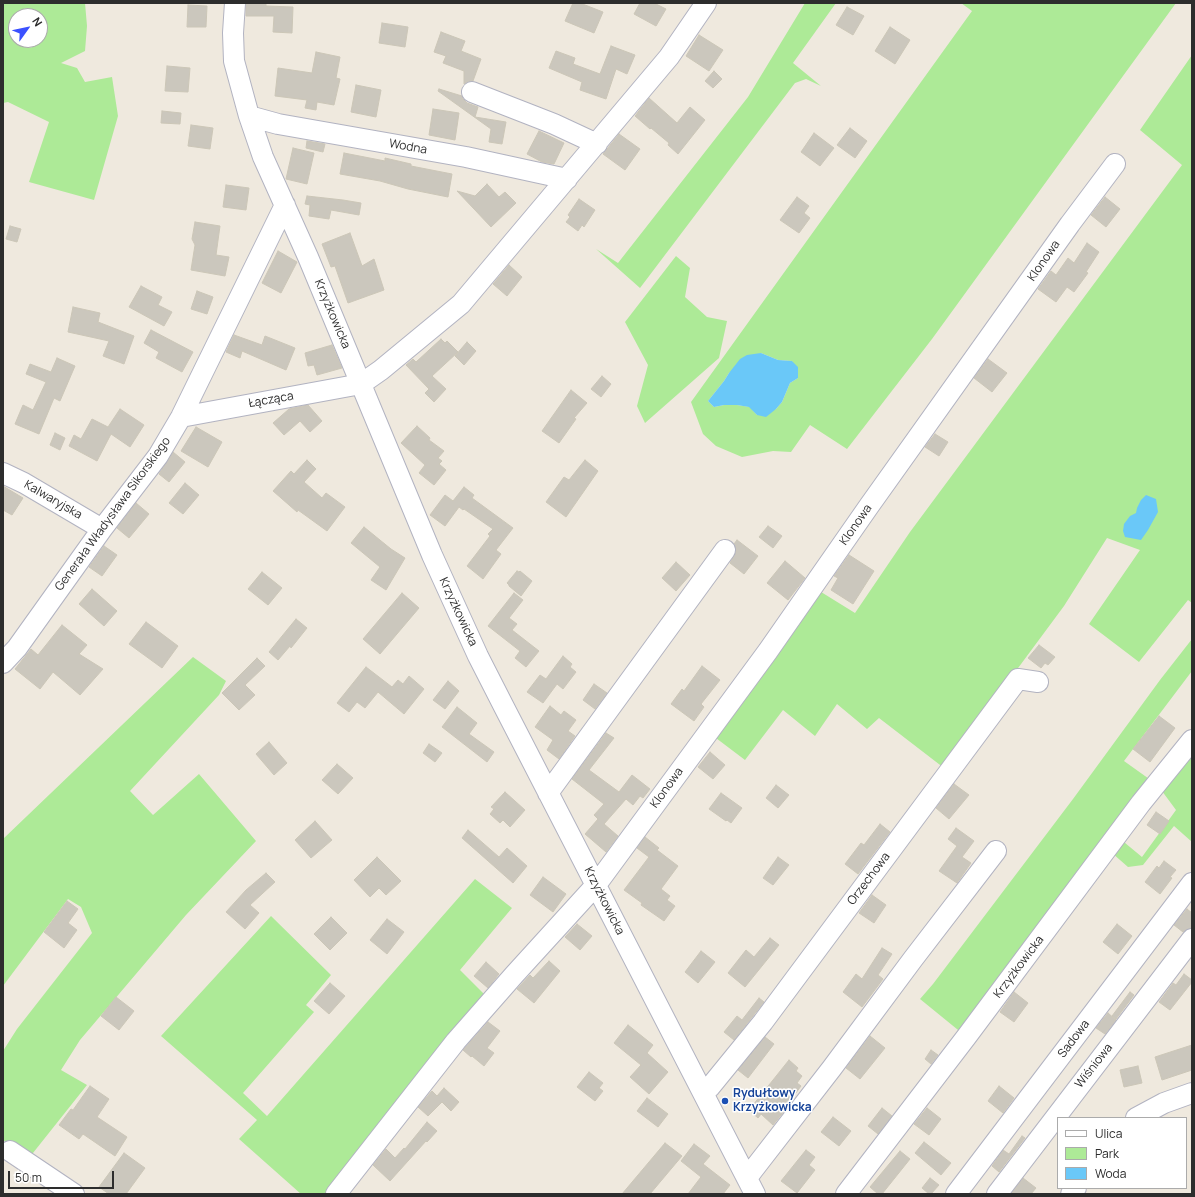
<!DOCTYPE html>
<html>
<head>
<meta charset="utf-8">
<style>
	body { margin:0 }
	#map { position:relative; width:1195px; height:1197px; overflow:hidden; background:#efe9de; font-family:Manrope,sans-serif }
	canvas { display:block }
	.frame { position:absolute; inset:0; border:4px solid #2d2d2d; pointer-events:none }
	.legend { position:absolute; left:1057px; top:1117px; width:130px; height:72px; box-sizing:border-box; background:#fff; border:1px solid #ababab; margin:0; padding:5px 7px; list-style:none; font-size:12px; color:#2d2d2d }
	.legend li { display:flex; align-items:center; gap:8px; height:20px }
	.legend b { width:20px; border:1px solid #ababab }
	.north { position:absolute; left:8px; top:8px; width:40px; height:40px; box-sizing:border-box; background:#fff; border:1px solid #ababab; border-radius:50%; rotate:57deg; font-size:11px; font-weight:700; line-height:16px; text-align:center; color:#2d2d2d }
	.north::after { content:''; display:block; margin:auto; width:14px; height:18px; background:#3b51ff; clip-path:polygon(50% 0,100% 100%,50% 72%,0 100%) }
	.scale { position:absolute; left:8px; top:1171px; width:106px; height:18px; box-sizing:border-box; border:2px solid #2d2d2d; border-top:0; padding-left:5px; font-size:12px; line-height:14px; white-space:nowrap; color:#2d2d2d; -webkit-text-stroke:3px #fff; paint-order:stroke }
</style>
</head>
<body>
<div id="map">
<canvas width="1195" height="1197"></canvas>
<div class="frame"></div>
<ul class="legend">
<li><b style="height:5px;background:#fff"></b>Ulica</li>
<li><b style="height:11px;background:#adea97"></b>Park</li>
<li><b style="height:11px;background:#6ac8f8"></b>Woda</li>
</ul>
<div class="north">N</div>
<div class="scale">50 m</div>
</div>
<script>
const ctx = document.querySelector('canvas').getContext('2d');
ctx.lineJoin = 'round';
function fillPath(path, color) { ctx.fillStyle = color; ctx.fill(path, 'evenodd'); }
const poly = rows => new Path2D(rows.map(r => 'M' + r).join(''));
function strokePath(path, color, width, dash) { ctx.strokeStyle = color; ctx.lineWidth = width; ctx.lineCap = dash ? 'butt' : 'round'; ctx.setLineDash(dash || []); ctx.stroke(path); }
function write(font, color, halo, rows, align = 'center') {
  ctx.font = font + ' Manrope,sans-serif'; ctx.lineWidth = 3; ctx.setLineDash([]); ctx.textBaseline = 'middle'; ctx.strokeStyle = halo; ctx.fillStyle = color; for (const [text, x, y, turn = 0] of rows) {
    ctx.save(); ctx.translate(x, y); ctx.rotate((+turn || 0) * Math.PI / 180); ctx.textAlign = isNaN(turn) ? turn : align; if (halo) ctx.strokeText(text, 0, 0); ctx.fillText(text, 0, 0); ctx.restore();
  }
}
fillPath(poly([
	[3,3,85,3,87,26,85,51,61,63,77,68,85,82,112,77,118,116,94,200,29,182,49,122,8,102,3,103],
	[16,16,40,16,40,40,16,40],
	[805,3,836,3,793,63,821,86,806,79,795,83,640,288,596,249,618,263,748,97],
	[961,3,1176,3,932,339,847,449,810,425,791,452,773,451,742,457,716,446,703,434,691,402,972,11],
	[761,353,778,360,792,361,798,378,790,383,782,402,776,409,757,415,750,407,737,405,724,405,714,407,708,401,724,381,729,373],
	[1192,55,1192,603,1188,600,1139,662,1089,624,1140,550,1107,538,1064,606,944,768,879,718,867,729,837,704,815,736,783,710,745,760,708,732,813,587,855,613,910,532,1182,165,1140,130],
	[676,256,690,268,685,297,707,317,727,321,719,358,645,423,637,406,648,365,625,322],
	[1192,639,1192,671,1124,761,1152,781,1113,833,1142,857,1176,810,1159,787,1192,743,1192,842,1174,826,1143,865,1128,867,1104,846,963,1034,920,999,933,984,1073,799,1160,680],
	[193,657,226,681,219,695,130,791,153,815,199,774,256,841,186,915,80,1040,61,1070,87,1085,29,1158,3,1140,3,1051,17,1029,92,933,81,907,68,899,3,986,3,839],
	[475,879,512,908,460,970,487,997,328,1194,301,1194,239,1139,257,1120,161,1036,271,916,331,975,306,1005,314,1012,243,1093,267,1116]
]), '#adea97');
fillPath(poly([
	[761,353,778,360,792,361,798,367,798,378,790,383,782,402,776,409,766,417,757,415,749,407,737,405,724,405,714,407,708,401,724,381,729,373,740,359,747,355],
	[1146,495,1156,499,1158,512,1148,530,1141,540,1125,537,1123,531,1124,524,1130,516,1136,513,1137,508,1141,500]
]), '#6ac8f8');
const building = poly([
	[246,3,266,3,266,6,293,7,292,33,273,32,274,16,246,16,246,3],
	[573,3,580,3,603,12,594,33,565,21,573,3],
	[640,3,654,3,666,9,656,26,634,14,640,3],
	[188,5,207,6,206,27,187,27,188,5],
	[847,7,864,16,853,35,836,25,847,7],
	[382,23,408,27,405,47,379,43,382,23],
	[890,27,910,40,895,64,875,51,890,27],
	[441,32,465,41,461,51,481,59,473,81,470,81,464,84,464,71,443,63,446,56,434,52,441,32],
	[699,35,723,50,709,71,686,56,699,35],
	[611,46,635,55,627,74,616,69,606,99,580,90,582,82,549,68,556,51,575,58,573,64,600,74,611,46],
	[316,52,340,57,336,78,340,79,334,105,317,102,316,110,305,108,307,100,275,96,278,68,312,73,316,52],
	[167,66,190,68,188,92,165,91,167,66],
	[714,71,722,79,713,88,705,81,714,71],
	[356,85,381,90,376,117,351,112,356,85],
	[439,89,462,96,463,99,467,103,478,107,475,117,506,122,502,144,489,142,491,129,438,91,439,89],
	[649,98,677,123,690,107,705,120,678,154,668,145,669,143,651,128,650,129,635,116,649,98],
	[433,109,459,113,455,140,429,135,433,109],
	[162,111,181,113,180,124,161,123,162,111],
	[191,125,213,128,210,149,188,146,191,125],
	[850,128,867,141,855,158,837,145,850,128],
	[539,131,564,143,554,164,542,162,527,154,539,131],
	[814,133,834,148,820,166,801,152,814,133],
	[619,134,640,149,625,170,603,154,619,134],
	[307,141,325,144,323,152,306,148,307,141],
	[293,148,314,153,307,184,286,179,293,148],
	[344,153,385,161,385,158,411,164,411,166,452,174,448,197,408,189,380,181,340,174,344,153],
	[487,184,499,197,505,192,516,203,491,227,457,191,475,196,487,184],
	[226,185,249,188,246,210,223,207,226,185],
	[307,196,343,200,361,203,359,215,331,210,329,219,309,216,310,205,305,204,307,196],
	[797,197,809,206,804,213,810,218,799,233,780,220,797,197],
	[1105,197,1120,209,1106,227,1091,215,1105,197],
	[579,199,595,210,584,227,582,225,578,231,566,222,570,217,568,215,579,199],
	[195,222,220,226,216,255,229,257,225,276,191,270,195,245,192,239,195,222],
	[10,226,21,229,17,242,6,239,10,226],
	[350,233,362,266,374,259,384,290,348,303,335,266,331,267,322,244,350,233],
	[1087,243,1099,252,1086,272,1088,273,1074,292,1067,287,1056,302,1038,289,1051,271,1056,275,1068,258,1074,263,1087,243],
	[278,251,297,262,281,293,262,283,278,251],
	[509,265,522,277,507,296,493,284,509,265],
	[141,286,162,297,158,305,172,312,164,326,129,307,141,286],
	[197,291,213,297,207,314,191,309,197,291],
	[73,307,100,313,98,322,134,336,124,364,103,356,109,341,68,332,73,307],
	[151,330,193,352,182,372,156,358,159,352,144,343,151,330],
	[234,335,262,345,265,336,295,348,286,370,242,351,240,358,226,352,234,335],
	[441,339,445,343,447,341,458,352,432,376,446,389,434,402,425,393,429,389,406,365,413,359,416,362,441,339],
	[467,342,476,351,464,365,455,356,467,342],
	[332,345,342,368,317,375,314,365,308,366,305,353,332,345],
	[57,358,75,366,60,401,54,398,39,434,15,424,23,405,33,410,46,382,26,374,30,364,51,372,57,358],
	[988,359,1007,373,992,392,974,378,988,359],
	[602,376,611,384,601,397,591,389,602,376],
	[571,390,587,403,574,418,576,419,559,443,542,431,571,390],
	[308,405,322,421,310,432,300,421,284,435,273,423,289,409,308,405],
	[120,409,144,425,130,447,111,434,97,461,69,446,74,435,81,439,92,419,108,427,120,409],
	[417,426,430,438,429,440,444,451,438,458,442,461,439,464,446,470,434,485,419,473,425,465,401,443,417,426],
	[196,427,222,442,208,467,181,451,196,427],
	[55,433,65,438,60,450,50,445,55,433],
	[935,434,948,442,939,456,925,447,935,434],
	[173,452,185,462,169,482,159,474,173,452],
	[307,460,316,469,304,482,322,498,326,493,345,507,327,531,298,510,297,512,273,491,291,471,294,474,307,460],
	[585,460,598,471,566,517,546,502,564,477,569,480,585,460],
	[185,483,199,495,183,514,169,503,185,483],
	[3,486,23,498,12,515,3,510,3,486],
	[464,487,474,495,472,498,513,528,496,550,501,554,483,579,467,566,490,536,488,534,493,529,464,509,463,510,459,507,445,526,430,515,445,495,453,501,464,487],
	[136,503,149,514,129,538,117,528,136,503],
	[768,526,782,536,773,548,759,537,768,526],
	[364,527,391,549,405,558,386,590,371,580,380,567,351,543,364,527],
	[737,540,758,556,744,574,730,563,736,552,734,544,737,540],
	[104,546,117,555,102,576,89,567,104,546],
	[849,555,874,571,853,604,831,590,838,578,834,576,849,555],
	[785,561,805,578,788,600,767,583,785,561],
	[676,562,690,575,676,591,662,578,676,562],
	[517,571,519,572,520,571,532,581,521,596,509,586,509,585,507,583,517,571],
	[262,572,282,588,268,605,248,589,262,572],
	[92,589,117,611,104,626,79,604,92,589],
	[402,593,419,608,380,654,363,639,402,593],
	[514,593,523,600,509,618,517,624,512,630,539,651,526,667,515,658,520,651,488,626,514,593],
	[296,619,307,628,291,648,290,646,278,660,269,652,296,619],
	[146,622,178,646,162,668,129,644,146,622],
	[62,625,87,645,79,654,103,669,80,695,53,672,40,689,15,669,31,649,38,655,62,625],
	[1039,645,1055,657,1048,665,1045,663,1041,668,1028,658,1039,645],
	[563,656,572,664,570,667,576,672,563,689,557,684,543,703,527,692,540,675,546,679,563,656],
	[257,658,265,666,245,685,255,695,239,710,222,693,257,658],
	[702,666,720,680,701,704,704,707,694,721,671,704,682,689,684,691,702,666],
	[366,667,392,687,398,680,403,684,409,676,424,689,404,714,378,692,365,708,357,702,349,712,337,703,366,667],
	[448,681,459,691,445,709,433,700,448,681],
	[594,684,607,693,595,709,583,700,594,684],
	[550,706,561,715,564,711,576,720,568,731,575,736,559,759,547,750,553,740,535,727,550,706],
	[457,707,477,723,469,734,494,752,487,762,442,727,457,707],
	[1159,716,1175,728,1150,762,1133,749,1159,716],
	[606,733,614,738,589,770,619,792,632,775,650,789,643,798,640,796,633,805,626,799,604,824,618,836,606,852,585,834,598,819,594,815,604,804,572,779,606,733],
	[269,742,287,763,274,775,256,754,269,742],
	[429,744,442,753,435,762,423,753,429,744],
	[710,752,725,765,713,779,698,767,710,752],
	[337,764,353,778,338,794,322,780,337,764],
	[954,784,969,795,949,819,936,808,954,784],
	[776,785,789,795,778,808,766,798,776,785],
	[505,792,525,810,510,827,503,820,500,823,490,814,494,809,491,807,505,792],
	[721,793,742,808,731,823,727,820,726,821,709,809,721,793],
	[1156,812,1169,821,1160,834,1147,825,1156,812],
	[315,821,332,840,311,858,295,840,315,821],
	[880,824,890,832,858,874,845,864,861,843,864,845,880,824],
	[956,828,974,841,962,857,971,863,957,883,939,871,957,846,948,839,956,828],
	[468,830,499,857,507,848,527,866,513,883,462,838,468,830],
	[645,837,659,848,657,850,678,866,661,889,670,896,667,900,675,906,664,921,641,905,642,903,624,890,649,857,637,848,645,837],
	[377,857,401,881,386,895,379,888,370,897,354,880,377,857],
	[778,857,789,865,773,885,763,878,778,857],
	[1164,861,1176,870,1170,877,1172,878,1160,894,1145,882,1157,866,1159,868,1164,861],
	[266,873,275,882,250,905,259,913,245,929,226,912,246,890,266,873],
	[543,877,566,894,553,912,530,895,543,877],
	[872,895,886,905,874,923,859,913,872,895],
	[67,901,78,909,68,923,77,930,64,948,44,932,67,901],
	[1187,909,1192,913,1192,928,1187,929,1183,932,1174,925,1187,909],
	[331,917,347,933,330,950,314,934,331,917],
	[387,919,404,932,387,954,370,940,387,919],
	[577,924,592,936,580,950,565,937,577,924],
	[1117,924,1132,936,1118,954,1103,942,1117,924],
	[770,938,779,945,745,987,728,973,746,950,754,957,770,938],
	[882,948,892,954,878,975,883,979,862,1007,843,992,856,974,862,979,882,948],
	[701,951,715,962,698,983,685,972,701,951],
	[549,961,560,971,534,1003,517,989,530,975,533,978,549,961],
	[486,962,499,974,488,988,474,976,486,962],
	[1184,974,1192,980,1192,982,1170,1010,1159,1002,1173,983,1176,985,1184,974],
	[330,983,345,996,329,1014,314,1001,330,983],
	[1014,992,1028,1003,1014,1022,1000,1012,1014,992],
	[1130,992,1134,995,1116,1019,1112,1016,1130,992],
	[116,997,134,1011,119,1030,101,1016,116,997],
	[759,998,764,1002,734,1040,724,1032,737,1016,742,1020,759,998],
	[1108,1013,1116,1020,1105,1034,1096,1028,1108,1013],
	[488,1022,500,1031,487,1048,494,1053,484,1066,472,1056,471,1057,463,1050,488,1022],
	[628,1025,653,1045,647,1053,668,1072,649,1094,630,1077,641,1065,614,1043,628,1025],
	[870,1036,885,1048,860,1079,846,1068,870,1036],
	[765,1037,774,1044,748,1078,738,1070,765,1037],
	[1192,1045,1192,1070,1162,1080,1155,1057,1192,1045],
	[931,1050,938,1055,931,1064,925,1059,931,1050],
	[789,1060,798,1068,796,1071,802,1076,797,1083,801,1086,784,1109,785,1110,773,1125,761,1114,758,1118,749,1110,789,1060],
	[1138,1066,1142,1083,1124,1087,1120,1070,1138,1066],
	[589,1072,603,1083,599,1088,603,1091,595,1101,577,1087,589,1072],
	[90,1086,109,1099,97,1117,127,1137,115,1156,83,1134,79,1139,59,1125,71,1109,73,1110,90,1086],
	[999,1086,1014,1098,1003,1113,988,1101,999,1086],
	[444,1088,459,1102,451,1111,442,1102,428,1116,418,1107,432,1091,437,1096,444,1088],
	[647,1098,668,1114,658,1127,637,1111,647,1098],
	[882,1108,892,1116,878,1134,868,1126,882,1108],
	[927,1108,941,1119,929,1135,914,1124,927,1108],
	[833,1117,851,1131,839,1146,821,1132,833,1117],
	[427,1122,437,1131,427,1142,426,1141,390,1181,373,1165,386,1149,395,1158,404,1148,405,1149,427,1122],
	[1022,1136,1025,1138,999,1172,992,1166,1003,1150,1009,1154,1022,1136],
	[924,1142,951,1163,941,1175,915,1153,924,1142],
	[665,1143,682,1156,650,1194,622,1194,665,1143],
	[694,1144,710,1156,703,1164,730,1185,723,1194,688,1194,701,1177,681,1161,694,1144],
	[806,1150,815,1157,809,1165,815,1170,797,1193,781,1181,806,1150],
	[900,1151,910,1159,882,1194,878,1194,870,1187,900,1151],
	[124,1153,145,1168,126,1194,109,1194,99,1187,124,1153],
	[930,1178,939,1185,931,1194,929,1194,922,1188,930,1178],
	[1023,1178,1036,1188,1031,1194,1011,1194,1023,1178]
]);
fillPath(building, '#cbc7bd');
strokePath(building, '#cbc6b7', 1);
const minor = poly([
	[235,3,233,33,234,61,249,116,263,157,308,257,432,555,478,656,503,705,755,1194],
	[472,92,554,124,597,144],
	[249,116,278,124,466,157,567,179],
	[181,417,361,384,381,370,461,304,669,57,706,3],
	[3,473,24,483,102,529],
	[3,663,17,648,102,529,158,456,181,417,285,205],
	[548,793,725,550],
	[704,1093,710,1087,763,1022,1018,679,1038,682],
	[1136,1118,1164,1103,1192,1093],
	[10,1151,74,1194],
	[747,1178,753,1170,832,1068,913,959,996,851],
	[336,1194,456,1041,514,975,596,885,768,651,869,506,1070,224,1115,164],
	[846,1194,967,1036,1141,803,1192,740],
	[956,1194,1192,883],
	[997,1194,1192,939],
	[1071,1194,1076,1188]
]);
strokePath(minor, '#b2b3c1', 22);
strokePath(minor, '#fff', 20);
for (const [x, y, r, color] of [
	[725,1101,4,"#1a4fb4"]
]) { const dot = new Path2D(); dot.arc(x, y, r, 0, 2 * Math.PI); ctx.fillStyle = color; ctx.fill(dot); strokePath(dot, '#fff', 1.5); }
write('12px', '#2d2d2d', '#fff', [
	["Wodna",408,147,10],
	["Klonowa",1044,261,-55],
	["Krzyżkowicka",332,314,67],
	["Łącząca",271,400,-10],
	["Kalwaryjska",53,500,30],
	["Generała Władysława Sikorskiego",113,514,-54],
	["Klonowa",856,525,-55],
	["Krzyżkowicka",458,612,65],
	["Klonowa",667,788,-54],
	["Orzechowa",869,879,-53],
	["Krzyżkowicka",604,901,63],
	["Krzyżkowicka",1019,967,-53],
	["Sadowa",1074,1039,-53],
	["Wiśniowa",1094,1066,-52]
]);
write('bold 12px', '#164399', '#fff', [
	["Rydułtowy",733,1094],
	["Krzyżkowicka",733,1108]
], 'left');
</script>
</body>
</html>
